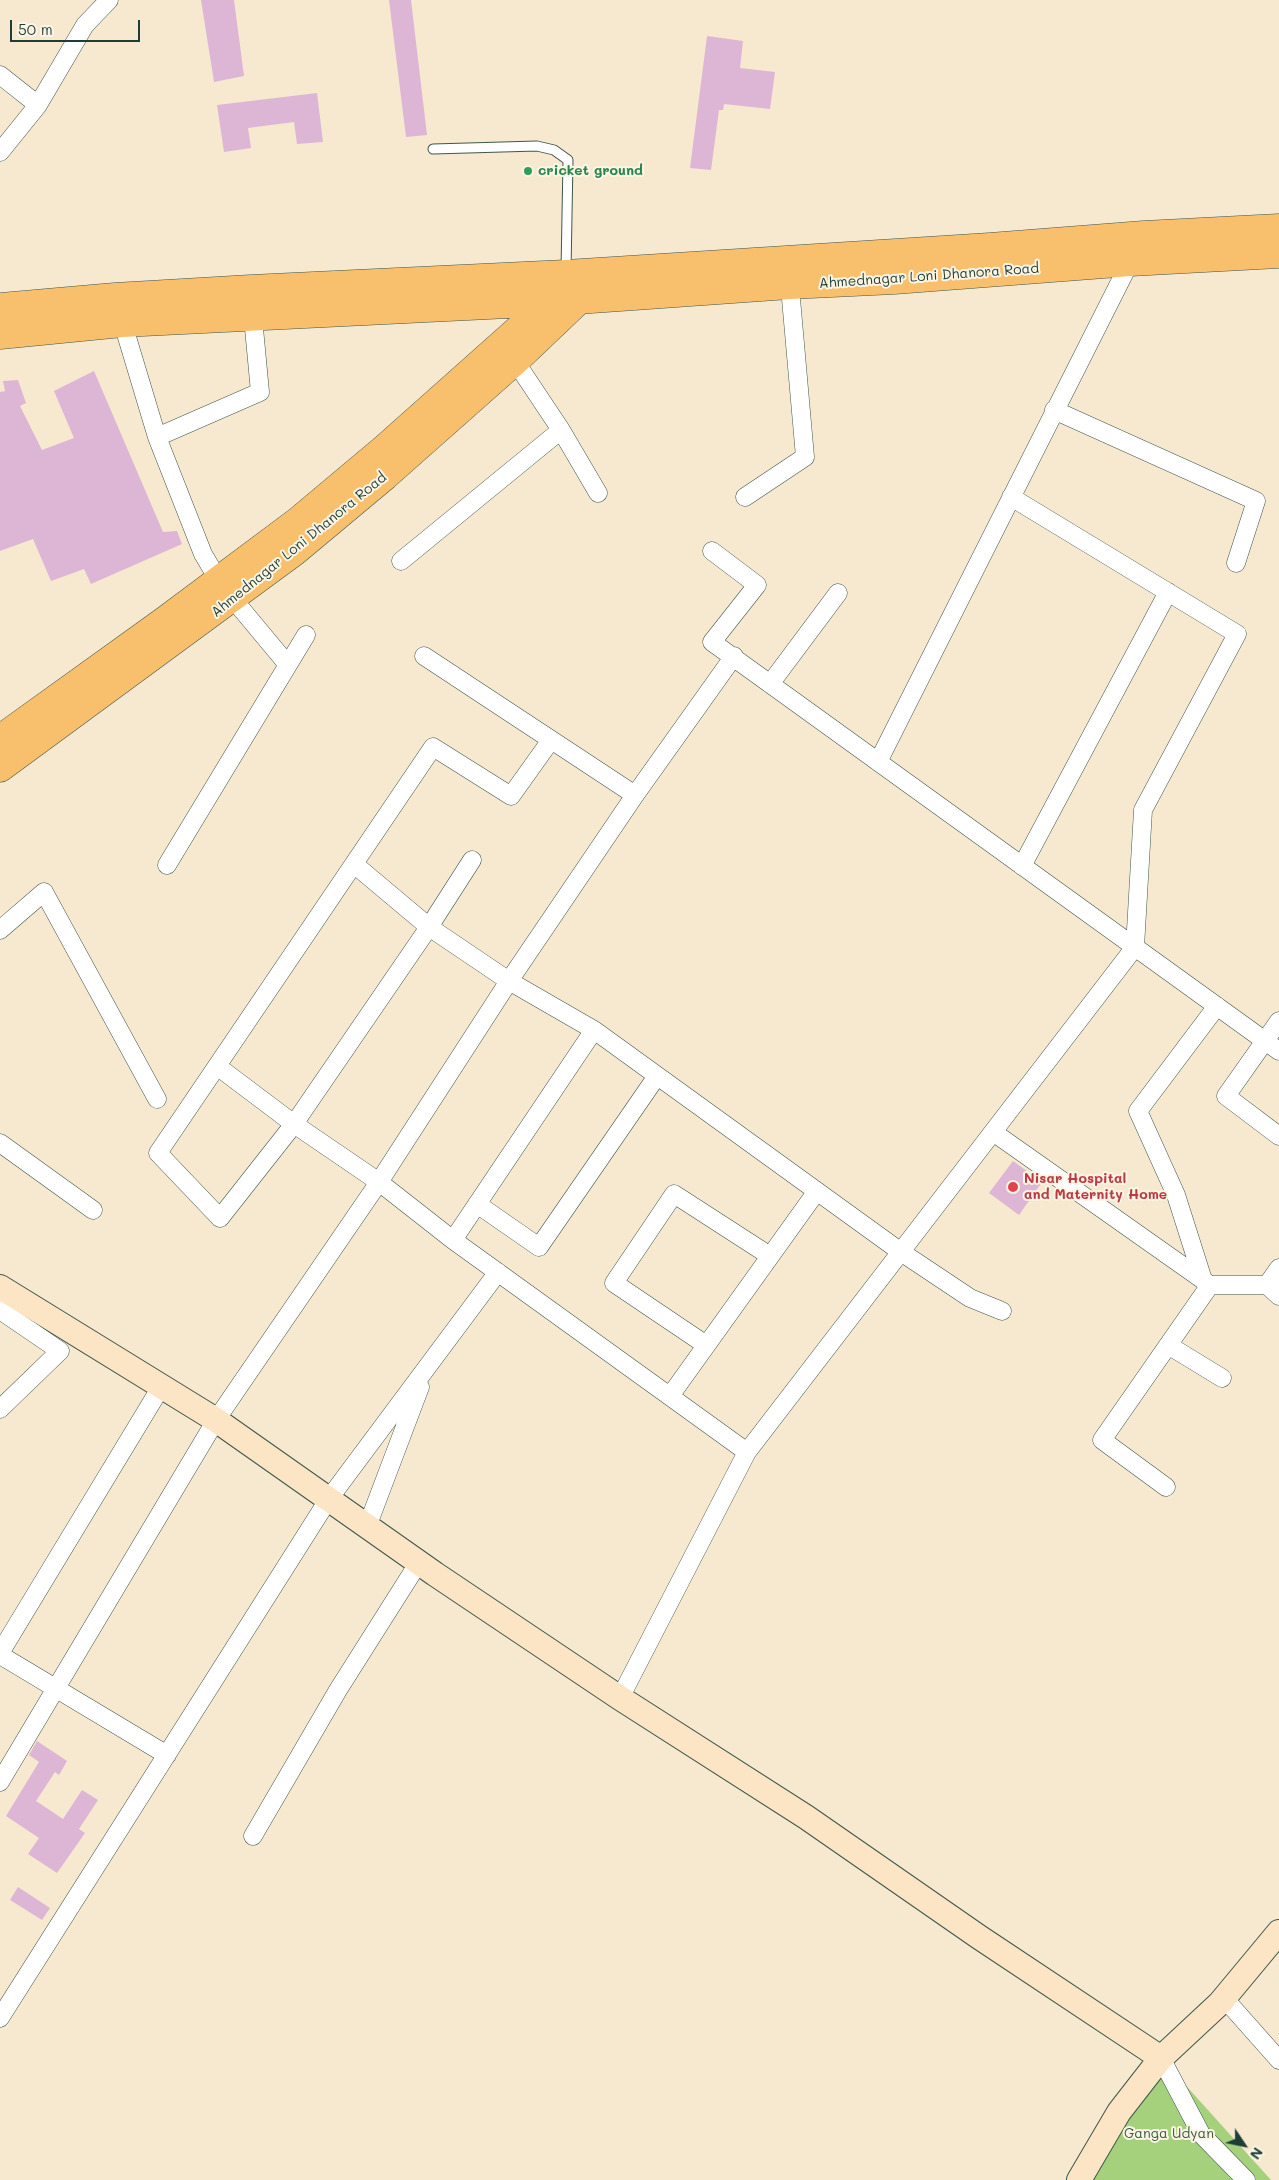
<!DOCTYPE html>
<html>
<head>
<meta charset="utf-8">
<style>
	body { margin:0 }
	#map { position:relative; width:1279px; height:2180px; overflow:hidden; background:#f7e8d0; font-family:Mali,sans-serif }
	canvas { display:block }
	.north { position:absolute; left:1219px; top:2120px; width:50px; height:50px; -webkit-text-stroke:4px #fcf5e5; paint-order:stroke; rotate:124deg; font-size:14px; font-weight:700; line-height:20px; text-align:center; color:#1f3d34 }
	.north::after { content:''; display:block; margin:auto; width:18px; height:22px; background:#1f3d34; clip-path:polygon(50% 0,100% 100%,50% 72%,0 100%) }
	.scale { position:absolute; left:10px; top:20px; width:130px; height:22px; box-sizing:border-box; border:2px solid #1f3d34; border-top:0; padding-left:6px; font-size:15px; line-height:18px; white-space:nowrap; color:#1f3d34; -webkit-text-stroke:4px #fcf5e5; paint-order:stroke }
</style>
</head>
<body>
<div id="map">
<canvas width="1279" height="2180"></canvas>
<div class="north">N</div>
<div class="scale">50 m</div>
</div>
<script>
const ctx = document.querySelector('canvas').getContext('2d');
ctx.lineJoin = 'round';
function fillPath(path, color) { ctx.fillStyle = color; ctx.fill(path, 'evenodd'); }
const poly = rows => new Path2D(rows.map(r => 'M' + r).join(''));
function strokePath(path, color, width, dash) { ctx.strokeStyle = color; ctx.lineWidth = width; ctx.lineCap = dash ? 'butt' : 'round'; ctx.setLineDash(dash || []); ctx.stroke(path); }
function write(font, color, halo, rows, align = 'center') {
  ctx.font = font + ' Mali,sans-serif'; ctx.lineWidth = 4; ctx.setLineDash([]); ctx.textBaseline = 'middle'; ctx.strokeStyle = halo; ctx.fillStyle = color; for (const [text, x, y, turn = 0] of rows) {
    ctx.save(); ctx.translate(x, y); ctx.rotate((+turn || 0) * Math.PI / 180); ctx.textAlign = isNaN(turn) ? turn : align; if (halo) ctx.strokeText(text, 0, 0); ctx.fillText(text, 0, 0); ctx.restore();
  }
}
fillPath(poly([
	[1161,2058,1271,2180,1088,2180]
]), '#a5d07c');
fillPath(poly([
	[201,0,234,0,244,76,214,82],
	[389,0,411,0,427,135,406,137],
	[707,36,743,41,740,68,775,72,770,109,724,104,723,110,719,110,711,170,690,168],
	[317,93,323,142,297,144,294,122,248,128,251,148,224,152,217,105],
	[94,371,163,532,177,531,182,544,91,584,84,569,51,581,33,539,0,551,0,392,5,391,3,381,18,380,26,403,20,406,42,450,74,438,54,391],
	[1013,1161,1042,1182,1019,1215,989,1193],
	[37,1741,67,1761,59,1775,55,1772,36,1801,63,1819,82,1790,98,1800,79,1829,85,1833,57,1873,28,1854,39,1838,6,1816,39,1762,29,1755],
	[18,1887,50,1908,42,1920,10,1900]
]), '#ddb6d6');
const lane = poly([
	[433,149,537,146,554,150,568,160,566,271]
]);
const street = poly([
	[0,75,38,105],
	[0,152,38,105,85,25,109,0],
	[120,314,157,437,203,554,219,581],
	[509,352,561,430,598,493],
	[1054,410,1256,501,1236,563],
	[157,437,260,392,252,307],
	[745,497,805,457,789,276],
	[712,551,757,585,712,642,1279,1051],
	[401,561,561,430],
	[233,599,288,665],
	[424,656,635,795],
	[770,684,838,593],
	[878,762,1133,256],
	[472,860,429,927,294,1124,220,1218,158,1153,433,747,511,796,551,740],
	[354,864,429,927,509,981,594,1030,901,1252,970,1298,1002,1311],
	[167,865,306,635],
	[1022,866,1168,592],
	[0,930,44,892,157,1099],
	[1279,1021,1226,1096,1279,1136],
	[217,1066,294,1124,379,1182,453,1240,747,1452],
	[993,1132,1210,1285,1102,1440,1166,1487],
	[0,1143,93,1210],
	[477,1204,539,1247,657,1076],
	[453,1240,594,1030],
	[1203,1280,1176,1195,1138,1111,1217,1006],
	[1210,1285,1267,1285,1279,1268],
	[1267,1285,1279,1296],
	[0,1310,60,1351,0,1409],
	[706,1345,614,1283,674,1194,770,1256],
	[1168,1345,1222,1378],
	[670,1396,817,1191],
	[367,1527,420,1387],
	[0,1653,161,1387],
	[0,1655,167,1755],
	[620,1698,747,1452,1135,947,1143,810,1237,634,1011,497],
	[0,1782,216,1420,379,1182,509,981,635,795,734,656],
	[253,1836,338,1690,419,1562],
	[1224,1998,1279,2060],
	[0,2018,328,1500,498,1272],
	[1161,2058,1201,2134,1246,2180]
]);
const secondary = poly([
	[0,1287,216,1420,435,1574,620,1698,806,1817,979,1937,1161,2058],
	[1079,2180,1119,2112,1161,2058,1220,2003,1279,1932]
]);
const primary = poly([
	[0,307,115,297,251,289,566,274,990,247,1144,235,1279,228],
	[0,335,122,323,549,302,789,285,894,280,1130,262,1279,254],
	[0,739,164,621,298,521,385,448,549,302,552,297],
	[0,768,294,552,385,476,516,360,579,300,582,293]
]);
strokePath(lane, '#3f574b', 11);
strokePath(street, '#3f574b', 19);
strokePath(secondary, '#3f574b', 26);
strokePath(primary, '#3f574b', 29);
strokePath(lane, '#fff', 9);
strokePath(street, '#fff', 18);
strokePath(secondary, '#fce5c4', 24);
strokePath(primary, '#f8bf6c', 28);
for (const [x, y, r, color] of [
	[528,171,5,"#2e9e5b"],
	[1013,1187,6,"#e0444e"]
]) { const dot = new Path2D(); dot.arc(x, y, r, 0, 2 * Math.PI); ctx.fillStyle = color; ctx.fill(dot); strokePath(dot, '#fcf5e5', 2); }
write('bold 14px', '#27864d', '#fcf5e5', [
	["cricket ground",538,171]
], 'left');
write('14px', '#1f3d34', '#fcf5e5', [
	["Ahmednagar Loni Dhanora Road",929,276,-4],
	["Ahmednagar Loni Dhanora Road",299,545,-39]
]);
write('bold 14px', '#be3a42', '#fcf5e5', [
	["Nisar Hospital",1024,1179],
	["and Maternity Home",1024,1195]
], 'left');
write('14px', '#3a5a42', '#fcf5e5', [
	["Ganga Udyan",1169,2134]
]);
</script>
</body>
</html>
